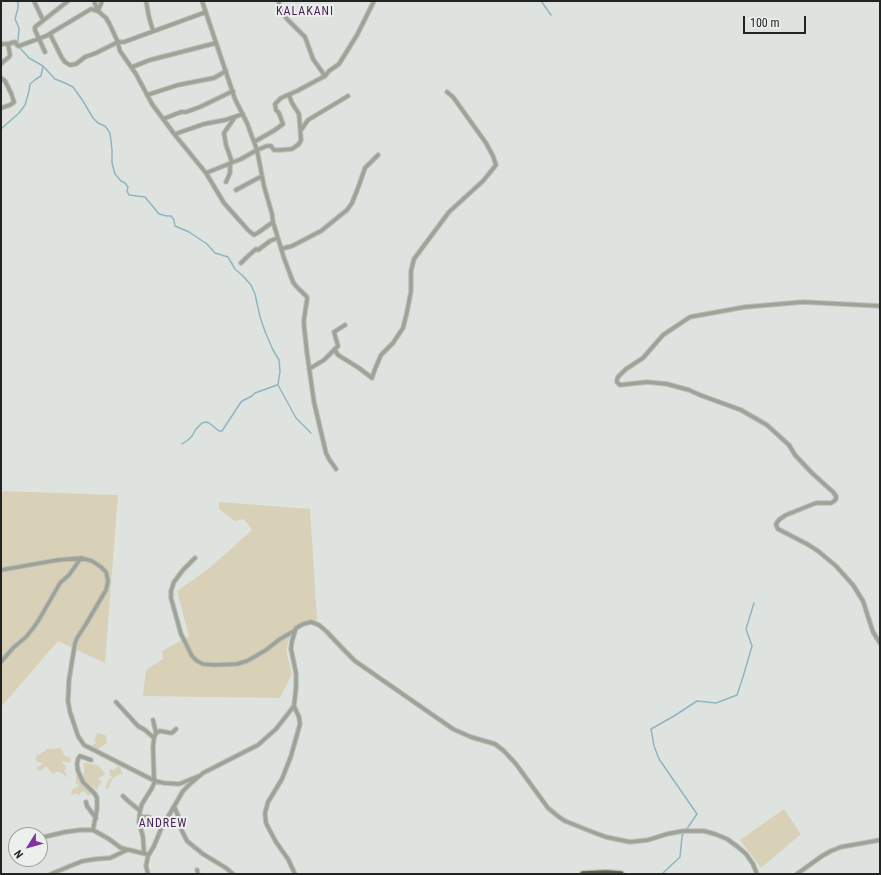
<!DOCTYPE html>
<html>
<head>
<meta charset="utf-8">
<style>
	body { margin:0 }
	#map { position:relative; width:881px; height:875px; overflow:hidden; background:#dee3df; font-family:"Roboto Condensed",sans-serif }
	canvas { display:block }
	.frame { position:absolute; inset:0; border:2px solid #212322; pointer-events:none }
	.north { position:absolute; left:8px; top:827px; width:40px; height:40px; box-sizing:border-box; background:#ebf0ed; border:1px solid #9a9e9c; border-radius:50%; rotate:233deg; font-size:11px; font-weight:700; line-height:16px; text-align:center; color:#212322 }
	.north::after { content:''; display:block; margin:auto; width:14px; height:18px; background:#8532a1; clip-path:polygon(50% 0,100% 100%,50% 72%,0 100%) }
	.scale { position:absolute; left:743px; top:16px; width:63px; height:18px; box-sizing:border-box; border:2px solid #212322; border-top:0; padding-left:5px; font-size:12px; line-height:14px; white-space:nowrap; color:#212322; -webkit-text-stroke:3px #ebf0ed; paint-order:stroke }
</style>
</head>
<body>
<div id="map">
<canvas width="881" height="875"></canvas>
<div class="frame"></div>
<div class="north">N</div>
<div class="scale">100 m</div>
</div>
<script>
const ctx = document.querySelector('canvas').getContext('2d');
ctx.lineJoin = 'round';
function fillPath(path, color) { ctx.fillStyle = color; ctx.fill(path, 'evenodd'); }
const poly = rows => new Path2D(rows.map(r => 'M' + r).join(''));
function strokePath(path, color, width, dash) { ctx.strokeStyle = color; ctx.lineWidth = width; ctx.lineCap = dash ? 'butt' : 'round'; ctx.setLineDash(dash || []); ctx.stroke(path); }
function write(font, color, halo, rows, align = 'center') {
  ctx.font = font + ' "Roboto Condensed",sans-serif'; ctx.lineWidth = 4; ctx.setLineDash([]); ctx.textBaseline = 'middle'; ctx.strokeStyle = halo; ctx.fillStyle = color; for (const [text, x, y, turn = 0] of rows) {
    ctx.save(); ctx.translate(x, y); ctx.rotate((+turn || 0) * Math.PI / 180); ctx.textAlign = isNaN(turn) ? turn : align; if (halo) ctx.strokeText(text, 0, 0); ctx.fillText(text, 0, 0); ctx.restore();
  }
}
fillPath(poly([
	[1,491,118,495,105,663,58,641,1,707],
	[219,502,310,509,317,620,292,630,286,650,292,674,280,698,143,696,146,670,163,659,162,651,189,636,177,591,207,570,252,530,244,519,235,521,219,509],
	[97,733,105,735,106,737,107,743,97,750,93,748,92,745,97,743,95,742,94,739,96,737],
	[47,748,48,749,61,748,62,750,62,752,63,753,65,756,71,758,70,763,62,761,62,763,66,766,65,767,66,769,64,770,67,776,69,776,67,777,66,776,58,771,53,774,46,766,40,771,37,769,37,767,40,766,42,764,41,762,37,762,35,758,37,756,36,753,40,755,42,752,45,751],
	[87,762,89,764,98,765,105,773,103,776,98,778,102,783,98,786,97,790,83,779,82,777,84,773,84,767,83,764],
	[117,766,120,767,123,774,118,775,112,779,109,786,109,788,106,789,105,788,109,779,111,779,112,776,110,776,109,771,111,769,114,771],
	[79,774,82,782,88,788,87,789,89,791,91,790,94,795,93,796,90,794,88,796,84,791,80,793,79,796,76,793,72,795,71,793,73,788,78,787,78,784,76,784,76,775],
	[784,809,801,834,761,868,740,840]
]), '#d8d1b7');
strokePath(poly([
	[18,1,18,8,15,19,19,28,18,42,20,48,29,58,43,66,55,79,65,83,73,87,83,101,93,118,98,123,105,126,110,133,112,150,112,163,115,174,121,181,125,183,128,187,127,191,129,195,145,197,159,214,167,216,171,216,174,220,175,226,189,232,207,244,215,253,228,257,235,269,243,276,251,285,255,294,260,317,266,334,273,350,279,360,280,371,278,385,296,418,311,433],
	[541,1,551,15],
	[1,129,19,113,25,105,29,91,30,84,36,79,41,76,43,66],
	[182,444,188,440,192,436,196,429,202,423,206,422,209,423,219,431,222,431,239,405,242,401,252,396,255,393,277,385],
	[663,873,680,857,682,836,697,814,659,759,654,746,651,729,674,716,697,701,716,703,737,695,743,677,752,646,746,629,754,603]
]), '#8fb5c2', 1.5);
const minor = poly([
	[34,1,43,20],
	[94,1,98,11,106,18,109,23,117,40,120,51,136,74,152,104,175,135,206,173,224,203,248,230,254,235,259,232,273,222],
	[146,1,149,17,153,31],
	[202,1,235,99,247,123,257,150,264,186,272,214,273,222,284,258,293,282,296,286,307,297,307,300,304,319,304,325,307,353,314,402,326,453,329,459,336,469],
	[279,1,279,7,287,19,305,37,313,59,325,76],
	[50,34,62,58,65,62,70,65,76,64,85,57,96,53,118,42,124,42,206,12],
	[1,44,8,44,10,55,9,57,4,61,1,64],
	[8,44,15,42,18,46,19,46,46,36,91,9,98,11,102,1],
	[45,52,35,30,35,27,68,1],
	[132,67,150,60,216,43],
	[1,78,5,81,11,93,14,102,10,105,1,108],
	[147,95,178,85,214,78,226,71],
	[163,119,181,112,186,112,200,107,233,91],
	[301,130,308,120,348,96],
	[175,135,178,133,204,124,225,120,243,114],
	[254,142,275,130,283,124,279,113,276,110,275,104,281,98,297,91,325,76,329,71,339,64,357,35,374,1],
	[232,162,226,145,224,133,235,117],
	[206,173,241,159,257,150,267,146,271,146,274,150,280,150,292,149,299,144,301,140,299,114,292,103,289,95],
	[226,182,230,173,230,163],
	[236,190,262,176],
	[281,249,292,246,321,231,347,210,352,203,358,188,365,168,378,155],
	[241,263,247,257,256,249,258,250,270,241,277,238],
	[880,306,803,302,745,307,690,317,663,335,643,358,626,369,618,377,617,380,617,382,620,385,647,382,667,384,689,390,700,395,741,410,767,425,789,445,795,455,812,473,833,492,836,496,836,499,834,501,831,503,816,503,786,515,780,519,778,521,776,524,777,527,778,529,807,544,818,551,836,566,853,585,863,601,873,632,880,643],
	[335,350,338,355,359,368,372,378,375,369,381,355,393,343,403,328,407,312,411,291,411,271,414,259,449,212,483,181,496,165,493,156,486,143,453,97,447,92],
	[309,369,324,360,338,346,334,332,345,325],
	[195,558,183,570,174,582,171,591,171,598,181,634,192,656,197,661,203,664,214,665,237,664,247,661,254,657,266,650,280,639,294,631],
	[1,570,58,560,81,558],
	[1,662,13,648,26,637,34,627,40,618,60,583,69,575,81,558,92,561,101,567,106,572,108,581,106,590,86,624,77,638,75,643,69,680,68,701,70,712,78,736,84,745,155,781,164,783,179,784,199,776],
	[116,702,138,726,145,730,154,738],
	[156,733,160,731,171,733,173,732,176,729],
	[91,760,80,756,78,759,77,764,78,771,83,782,95,794,97,798,97,809,93,830],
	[123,796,128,801,138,809,140,811],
	[86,802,87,806,96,818],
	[174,806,179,818,180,826,182,831,187,841,203,854,226,868,233,874],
	[140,817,148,817,151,818,154,820,161,829],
	[44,837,65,832,80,830,93,830,109,839,121,848,146,854],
	[144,853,143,837,139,822,140,811,142,804,152,788,155,781,154,777,153,747,154,738,156,733,153,720],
	[197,870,198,874],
	[51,874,75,864,83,861,96,859,110,858,127,850],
	[148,874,146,866,148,856,154,846,161,829,183,791,190,784,203,773,258,745,276,729,294,706],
	[295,874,288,859,276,842,269,829,266,823,265,813,268,802,282,779,291,756,300,724,299,717,294,706,296,688,296,673,291,649,292,641,296,628,303,624,311,622,319,625,327,632,345,651,355,661,453,729,471,737,495,744,504,751,516,764,548,808,559,817,565,821,595,833,606,837,630,842,648,840,667,834,683,831,704,831,715,834,727,839,738,847,746,854,753,864,757,874],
	[797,874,822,856,831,851,841,847,880,840]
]);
const trunk = poly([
	[583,874,606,873,621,874]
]);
strokePath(minor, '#bcc0bd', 5.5);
strokePath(trunk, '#bcc0bd', 8);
strokePath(minor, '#9ea396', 3.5);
strokePath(trunk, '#5c664d', 5.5);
ctx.letterSpacing = '1px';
write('12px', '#4a2258', '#ebf0ed', [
	["KALAKANI",305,12],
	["ANDREW",163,824]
]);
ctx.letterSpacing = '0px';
</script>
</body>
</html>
